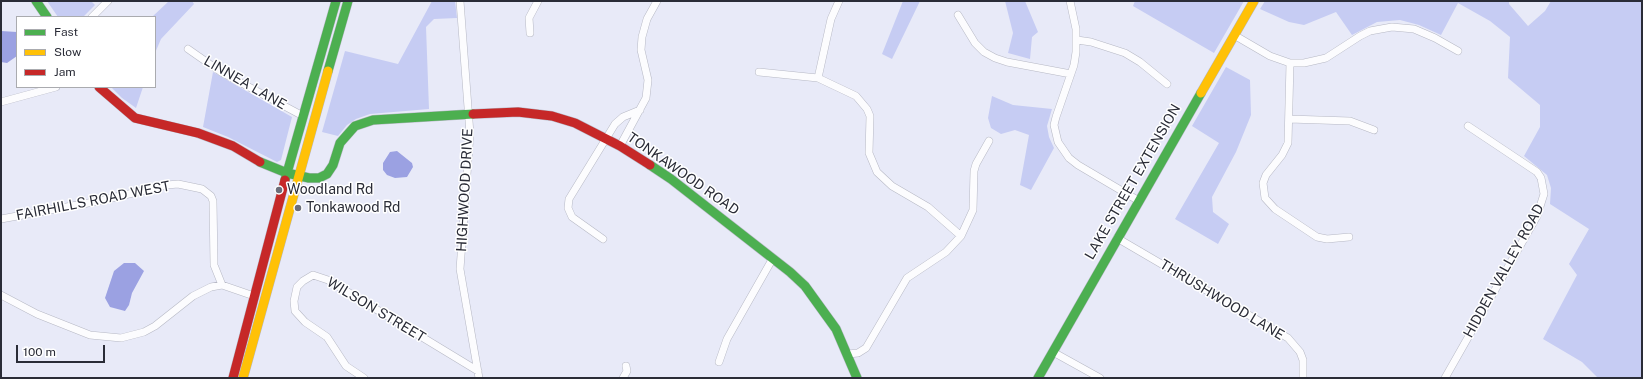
<!DOCTYPE html>
<html>
<head>
<meta charset="utf-8">
<style>
	body { margin:0 }
	#map { position:relative; width:1643px; height:379px; overflow:hidden; background:#e8eaf8; font-family:"Public Sans",sans-serif }
	canvas { display:block }
	.frame { position:absolute; inset:0; border:2px solid #2a2c37; pointer-events:none }
	.legend { position:absolute; left:16px; top:16px; width:140px; height:72px; box-sizing:border-box; background:#fff; border:1px solid #aaabaf; margin:0; padding:5px 7px; list-style:none; font-size:12px; color:#2a2c37 }
	.legend li { display:flex; align-items:center; gap:8px; height:20px }
	.legend b { width:20px; border:1px solid #aaabaf }
	.scale { position:absolute; left:16px; top:345px; width:89px; height:18px; box-sizing:border-box; border:2px solid #2a2c37; border-top:0; padding-left:5px; font-size:12px; line-height:14px; white-space:nowrap; color:#2a2c37; -webkit-text-stroke:3px #fff; paint-order:stroke }
</style>
</head>
<body>
<div id="map">
<canvas width="1643" height="379"></canvas>
<div class="frame"></div>
<ul class="legend">
<li><b style="height:5px;background:#4caf50"></b>Fast</li>
<li><b style="height:5px;background:#ffc107"></b>Slow</li>
<li><b style="height:5px;background:#c62828"></b>Jam</li>
</ul>
<div class="scale">100 m</div>
</div>
<script>
const ctx = document.querySelector('canvas').getContext('2d');
ctx.lineJoin = 'round';
function fillPath(path, color) { ctx.fillStyle = color; ctx.fill(path, 'evenodd'); }
const poly = rows => new Path2D(rows.map(r => 'M' + r).join(''));
function strokePath(path, color, width, dash) { ctx.strokeStyle = color; ctx.lineWidth = width; ctx.lineCap = dash ? 'butt' : 'round'; ctx.setLineDash(dash || []); ctx.stroke(path); }
function write(font, color, halo, rows, align = 'center') {
  ctx.font = font + ' "Public Sans",sans-serif'; ctx.lineWidth = 3; ctx.setLineDash([]); ctx.textBaseline = 'middle'; ctx.strokeStyle = halo; ctx.fillStyle = color; for (const [text, x, y, turn = 0] of rows) {
    ctx.save(); ctx.translate(x, y); ctx.rotate((+turn || 0) * Math.PI / 180); ctx.textAlign = isNaN(turn) ? turn : align; if (halo) ctx.strokeText(text, 0, 0); ctx.fillText(text, 0, 0); ctx.restore();
  }
}
fillPath(poly([
	[47,1,91,1,95,5,83,17,58,17],
	[169,1,192,1,194,4,161,39,155,53,155,17,152,17],
	[432,1,455,1,457,18,434,19,426,27,429,109,370,114,356,119,347,125,338,136,322,132,345,51,398,64],
	[903,1,920,1,892,59,882,54],
	[1005,1,1025,1,1038,32,1032,37,1030,59,1008,53,1013,33],
	[1135,1,1244,1,1214,53,1133,6],
	[1265,1,1509,1,1509,4,1528,26,1545,11,1551,1,1642,1,1642,378,1598,378,1582,362,1543,339,1577,275,1569,264,1589,229,1550,204,1551,188,1547,175,1524,156,1540,127,1540,105,1508,78,1510,37,1490,21,1458,3,1441,35,1419,25,1400,20,1377,22,1352,35,1336,12,1304,25,1289,22,1260,9],
	[1226,67,1250,80,1251,115,1236,152,1212,197,1213,212,1229,224,1218,244,1175,219,1219,143,1192,126],
	[213,72,292,117,281,160,277,162,228,137,203,127],
	[111,87,143,87,136,108,122,98],
	[992,96,1013,105,1052,109,1047,126,1049,137,1054,148,1031,190,1020,185,1029,135,1015,130,1001,134,991,128,988,118]
]), '#c6ccf3');
fillPath(poly([
	[1,31,17,32,17,56,7,63,1,62],
	[397,151,412,163,413,167,407,177,395,178,387,175,383,170,383,163,390,152],
	[124,263,135,263,144,271,132,293,129,305,125,311,110,307,105,298,114,271]
]), '#9ba1e2');
const street = poly([
	[460,1,470,134,460,269,479,378],
	[1070,1,1076,29,1076,52,1074,65,1056,117,1054,125,1058,142,1069,158,1078,165,1139,201],
	[958,15,975,43,984,52,995,58,1007,62,1071,74],
	[92,17,108,1],
	[530,33,529,18,538,1],
	[1234,35,1270,56,1290,63,1304,63,1326,58,1360,36,1370,31,1392,27,1414,29,1435,38,1458,51],
	[1077,40,1091,42,1125,53,1140,62,1167,84],
	[188,49,221,72,303,116],
	[1290,63,1288,143,1282,155,1266,175,1263,183,1265,198,1275,209,1317,237,1327,239,1349,237],
	[759,72,818,78,856,96,867,109,870,116,869,153,877,172,892,186,928,207,961,236],
	[818,78,831,19,839,1],
	[1,102,56,87],
	[1289,119,1350,121,1374,130],
	[620,146,646,98,648,80,641,50,642,37,647,19,657,1],
	[1,219,99,201,167,185,178,184,202,189,211,196,213,201,214,265,222,285],
	[1117,238,1288,338,1300,352,1303,360,1303,378],
	[603,239,572,217,568,208,569,199,615,124,623,117,640,110],
	[1,295,37,314,90,335,121,338,144,332,155,326,193,296,211,287,222,285,254,296],
	[1053,352,1100,378],
	[848,354,858,353,866,348,907,278,946,252,961,236,973,210,974,171,976,164,989,141],
	[719,362,727,339,773,258],
	[364,378,346,366,327,337,305,322,295,311,294,301,297,287,303,281,313,275,328,280,478,371],
	[623,378,627,371,626,366],
	[1445,378,1537,216,1544,194,1541,178,1537,172,1468,126]
]);
const fast = poly([
	[36,1,47,17],
	[328,71,348,1],
	[260,162,287,173,309,178,319,178,327,174,333,165,340,143,355,126,373,120,473,114],
	[650,165,671,179,790,272,805,286,836,329,857,378],
	[285,180,336,1],
	[1038,378,1201,93]
]);
const slow = poly([
	[1201,93,1254,1],
	[243,378,328,71]
]);
const jam = poly([
	[99,87,135,118,198,133,233,146,260,162],
	[473,114,518,112,552,116,575,123,620,146,650,165],
	[233,378,285,180]
]);
strokePath(street, '#b6b8c4', 8);
strokePath(fast, '#b6b8c4', 10);
strokePath(slow, '#b6b8c4', 10);
strokePath(jam, '#b6b8c4', 10);
strokePath(street, '#fcfcfe', 7);
strokePath(fast, '#4caf50', 9);
strokePath(slow, '#ffc107', 9);
strokePath(jam, '#c62828', 9);
for (const [x, y, r, color] of [
	[279,190,4,"#6c6e7b"],
	[298,208,4,"#6c6e7b"]
]) { const dot = new Path2D(); dot.arc(x, y, r, 0, 2 * Math.PI); ctx.fillStyle = color; ctx.fill(dot); strokePath(dot, '#fff', 1.5); }
write('14px', '#2a2c37', '#fff', [
	["LINNEA LANE",245,83,30],
	["TONKAWOOD ROAD",683,174,35],
	["LAKE STREET EXTENSION",1133,182,-60],
	["HIGHWOOD DRIVE",465,190,-87],
	["FAIRHILLS ROAD WEST",93,201,-11],
	["HIDDEN VALLEY ROAD",1504,271,-61],
	["THRUSHWOOD LANE",1222,300,31],
	["WILSON STREET",376,310,31]
]);
write('14px', '#2a2c37', '#fff', [
	["Woodland Rd",287,190],
	["Tonkawood Rd",306,208]
], 'left');
</script>
</body>
</html>
